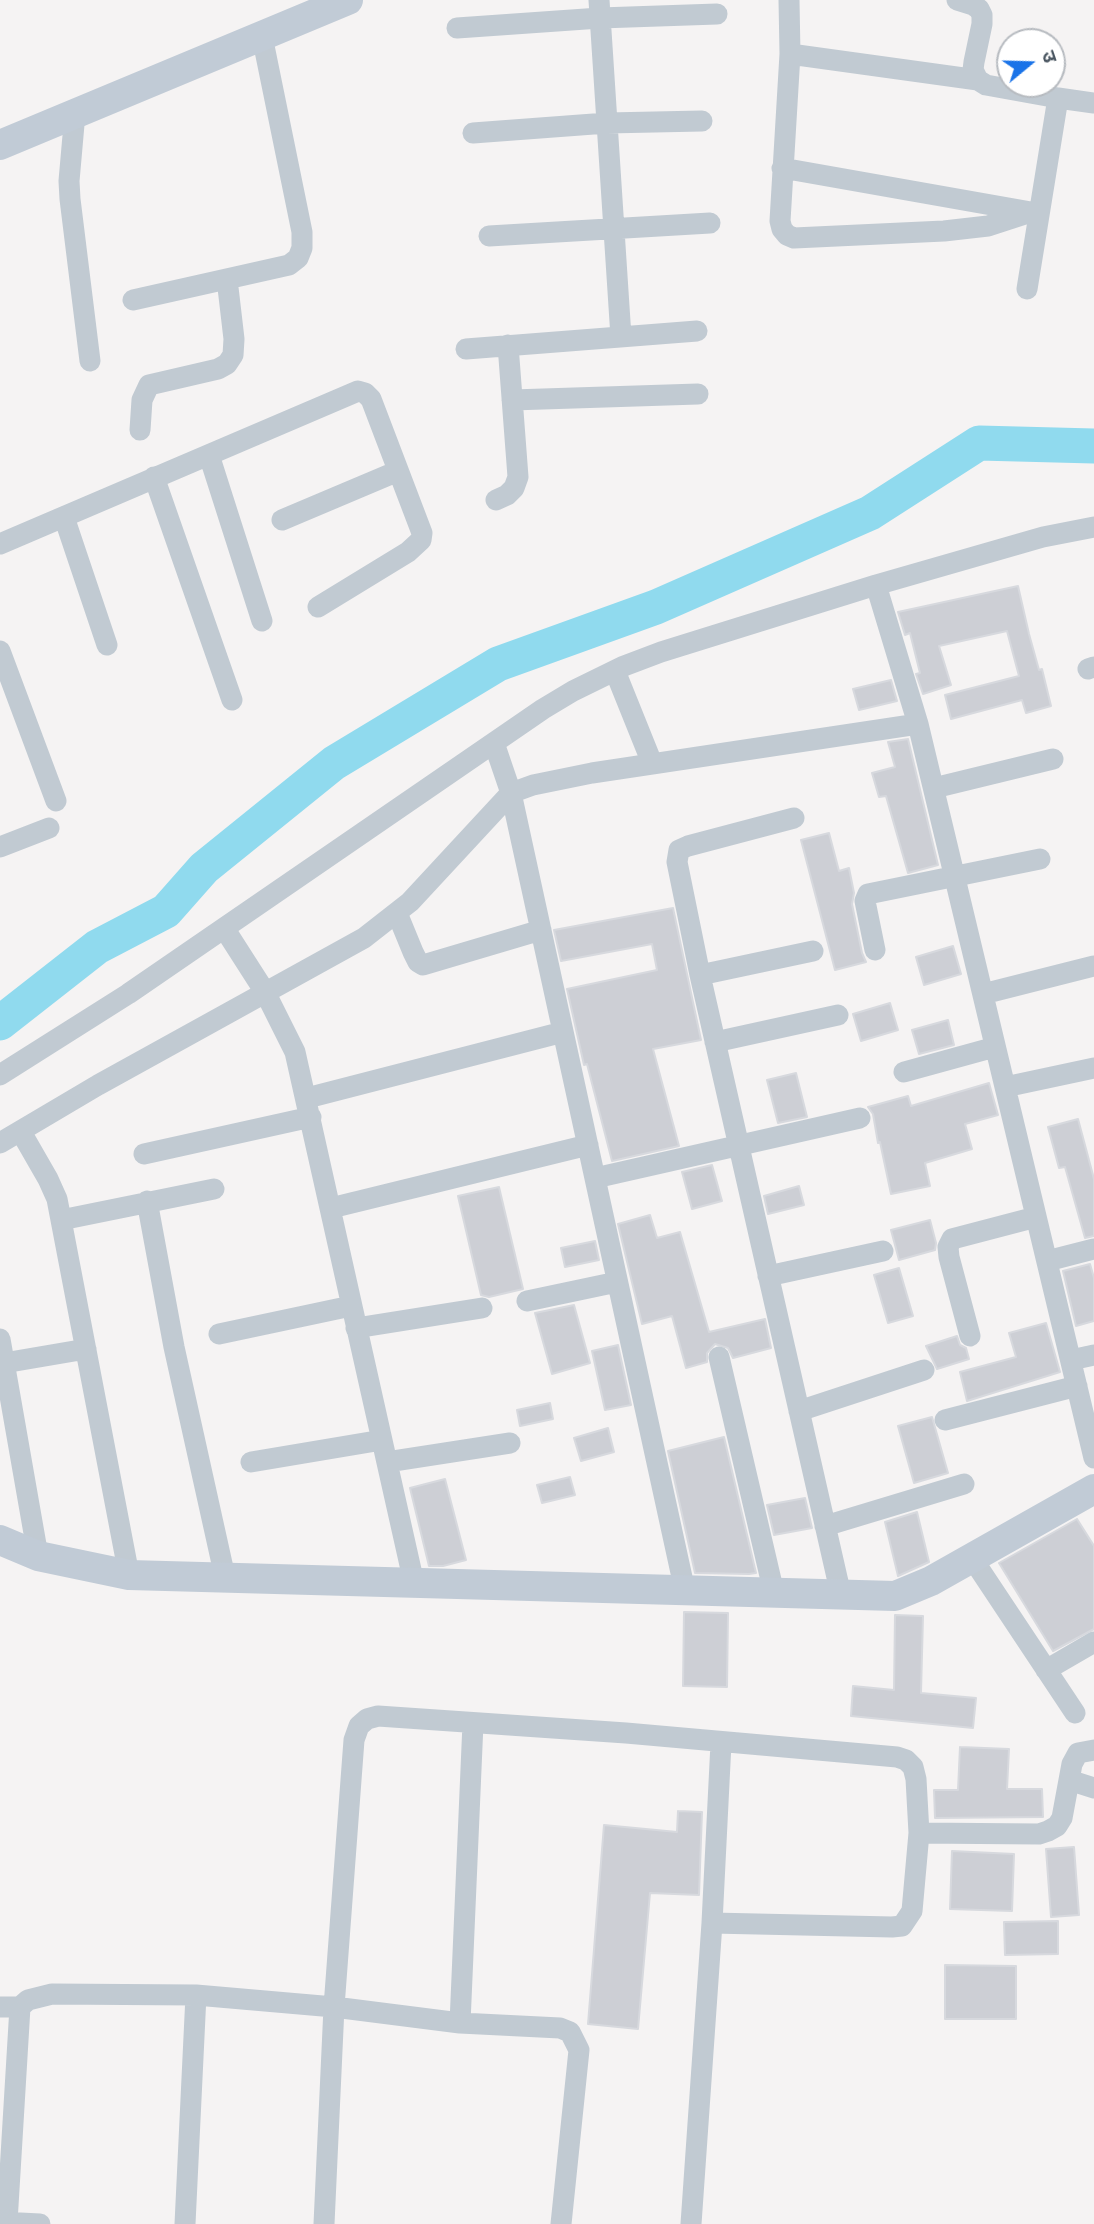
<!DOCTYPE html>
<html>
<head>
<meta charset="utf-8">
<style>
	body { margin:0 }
	#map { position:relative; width:1094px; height:2224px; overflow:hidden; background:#f5f3f3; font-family:"Roboto Condensed","Noto Sans Devanagari",sans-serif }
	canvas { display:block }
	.north { position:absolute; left:996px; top:28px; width:70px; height:70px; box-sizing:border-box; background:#fff; border:2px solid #b7bbc0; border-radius:50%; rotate:71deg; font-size:19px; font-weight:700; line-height:28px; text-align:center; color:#4a5661 }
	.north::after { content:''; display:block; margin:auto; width:24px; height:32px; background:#1a73e8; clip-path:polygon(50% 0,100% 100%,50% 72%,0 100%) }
</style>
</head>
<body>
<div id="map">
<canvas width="1094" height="2224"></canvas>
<div class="north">उ</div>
</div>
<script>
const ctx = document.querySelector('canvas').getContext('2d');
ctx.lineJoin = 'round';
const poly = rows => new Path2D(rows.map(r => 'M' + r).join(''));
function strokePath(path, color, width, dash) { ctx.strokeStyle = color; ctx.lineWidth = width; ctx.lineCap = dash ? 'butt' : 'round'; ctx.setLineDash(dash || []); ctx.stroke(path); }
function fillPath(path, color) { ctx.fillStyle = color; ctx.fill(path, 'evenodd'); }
strokePath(poly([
	[0,1023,97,947,166,911,204,868,334,763,498,664,656,607,870,513,979,443,1094,446]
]), '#90daee', 35);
const building = poly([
	[1018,586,1029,634,1039,670,1042,669,1051,706,1026,713,1022,700,951,719,945,695,1019,676,1007,631,939,646,951,685,923,694,916,674,920,673,910,633,905,635,898,612,1018,586],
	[891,680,897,701,859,710,853,689,891,680],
	[908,739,938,865,908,873,886,796,879,797,872,773,895,767,888,742,908,739],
	[829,833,839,871,849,868,854,893,852,904,862,953,866,962,835,970,801,840,829,833],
	[673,908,701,1040,653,1049,679,1146,612,1161,587,1064,584,1065,567,989,657,970,652,944,561,961,554,930,673,908],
	[953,946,961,974,924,985,916,957,953,946],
	[890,1003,898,1030,861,1041,853,1014,890,1003],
	[948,1020,954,1045,919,1054,912,1030,948,1020],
	[796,1073,807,1117,778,1123,767,1080,796,1073],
	[989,1083,998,1115,965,1124,972,1149,925,1163,930,1186,891,1194,880,1142,878,1143,873,1114,868,1107,908,1096,911,1106,989,1083],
	[1078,1119,1094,1179,1094,1236,1085,1238,1065,1167,1059,1168,1048,1127,1078,1119],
	[712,1165,722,1201,692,1209,682,1172,712,1165],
	[799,1186,804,1205,768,1214,764,1196,799,1186],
	[499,1187,523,1289,489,1297,481,1295,458,1196,499,1187],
	[650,1215,657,1238,680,1232,709,1332,765,1319,771,1348,733,1358,728,1348,715,1344,707,1353,707,1362,686,1368,672,1316,642,1324,618,1224,650,1215],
	[930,1220,936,1243,935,1250,899,1260,891,1230,930,1220],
	[595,1241,599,1260,565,1267,561,1248,595,1241],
	[1090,1264,1094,1278,1094,1321,1076,1326,1063,1271,1090,1264],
	[899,1268,913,1316,888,1323,874,1275,899,1268],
	[574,1305,590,1363,552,1374,535,1313,574,1305],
	[1046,1323,1060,1372,967,1401,960,1372,1016,1357,1009,1333,1046,1323],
	[957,1336,960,1345,966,1348,969,1359,937,1369,926,1346,957,1336],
	[618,1345,631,1405,605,1410,592,1351,618,1345],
	[550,1403,553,1419,520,1426,517,1410,550,1403],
	[932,1417,948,1473,914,1483,898,1426,932,1417],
	[608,1428,614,1452,581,1461,574,1438,608,1428],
	[724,1437,756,1573,749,1574,695,1573,668,1451,724,1437],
	[570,1477,575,1495,542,1503,537,1485,570,1477],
	[445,1479,466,1560,443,1566,429,1566,410,1488,445,1479],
	[805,1498,812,1528,774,1535,767,1505,805,1498],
	[917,1512,929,1562,898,1576,885,1522,917,1512],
	[1077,1519,1094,1546,1094,1629,1053,1651,999,1563,1077,1519],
	[684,1612,728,1613,727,1687,683,1686,684,1612],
	[895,1615,923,1616,921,1693,976,1698,973,1728,851,1716,853,1686,894,1690,895,1615],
	[960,1747,1009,1749,1007,1789,1042,1789,1043,1817,935,1818,934,1790,958,1790,960,1747],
	[678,1811,702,1812,699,1895,650,1893,638,2029,588,2024,604,1825,677,1832,678,1811],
	[1074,1847,1079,1915,1051,1917,1046,1849,1074,1847],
	[952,1851,1014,1854,1012,1911,950,1909,952,1851],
	[1058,1921,1058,1954,1005,1955,1004,1922,1058,1921],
	[945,1965,1016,1966,1016,2019,945,2019,945,1965]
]);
fillPath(building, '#cdcfd5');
strokePath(building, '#d7d9de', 2);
strokePath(poly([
	[599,0,621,337],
	[789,0,790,54,780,221,782,229,787,235,794,238,944,231,988,226,1031,212],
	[957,0,973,5,979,9,982,15,982,24,974,62,973,70,978,80,986,85,1058,98],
	[457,28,600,18,717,14],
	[790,54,978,80],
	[75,113,69,181,70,199,90,361],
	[473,133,607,123,702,121],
	[782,168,1031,212],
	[489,236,710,223],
	[1027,289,1058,98,1094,103],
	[133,300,289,265,298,258,302,248,302,232,262,36],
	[466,349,697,331],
	[512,400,698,394],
	[140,430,142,400,149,385,218,369,227,364,233,355,234,339,227,279],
	[209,455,262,621],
	[154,477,232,700],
	[496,500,507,495,514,488,518,477,508,345],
	[64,517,107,645],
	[282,520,398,471],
	[0,544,358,391,365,393,371,399,422,533,421,540,408,552,318,607],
	[876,585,918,724,1094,1458],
	[0,651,56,801],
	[1088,669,1094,667],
	[615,671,652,763],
	[494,743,511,793,685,1591],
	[934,788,1053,759],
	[794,818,688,846,679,850,677,862,700,975,841,1595],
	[0,847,49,828],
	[397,913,413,952,418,962,423,965,541,930],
	[224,928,265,992,295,1052,414,1583],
	[875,950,865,901,868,894,1040,859],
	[700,975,813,951],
	[983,994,1094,966],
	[715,1042,838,1015],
	[904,1072,995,1047],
	[0,1075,128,994,543,709,573,691,624,666,661,652,876,585,1043,537,1094,527],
	[1005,1087,1094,1068],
	[307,1098,563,1032],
	[21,1132,48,1179,57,1199,129,1575],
	[0,1143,98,1085,364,938,410,902,511,793,533,785,592,773,918,724],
	[144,1154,311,1117],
	[595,1178,860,1118],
	[147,1201,174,1347,225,1577],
	[331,1208,588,1145],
	[61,1220,214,1189],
	[1047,1261,1094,1249],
	[768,1276,883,1251],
	[527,1301,617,1282],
	[356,1328,482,1308],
	[219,1334,351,1306],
	[970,1336,949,1257,948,1247,952,1239,1036,1217],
	[0,1339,38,1556],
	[719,1357,774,1593],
	[1071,1360,1094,1355],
	[4,1363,86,1349],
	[799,1411,924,1370],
	[945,1420,1077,1386],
	[251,1462,382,1440],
	[387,1462,510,1443],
	[825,1526,964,1484],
	[972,1558,1075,1713],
	[1046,1670,1094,1642],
	[1069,1780,1094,1788],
	[712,1923,892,1927,902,1926,912,1911,919,1833,1039,1834,1048,1831,1057,1826,1062,1818,1072,1764,1078,1753,1094,1750],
	[0,2007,20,2007,28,2000,52,1994,196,1995],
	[460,2023,473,1723],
	[0,2222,40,2224],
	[7,2222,20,2007],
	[185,2224,196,1995,334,2007,460,2023,560,2028,570,2032,579,2050,561,2224],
	[324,2224,334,2007,354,1740,359,1726,367,1719,378,1716,626,1733,897,1757,906,1760,913,1767,916,1779,919,1833],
	[691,2224,712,1923,721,1743]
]), '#c1cad2', 21);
strokePath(poly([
	[0,145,348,0],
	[0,1540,38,1556,129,1575,895,1596,931,1581,1094,1489]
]), '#c1cbd6', 30);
</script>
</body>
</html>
